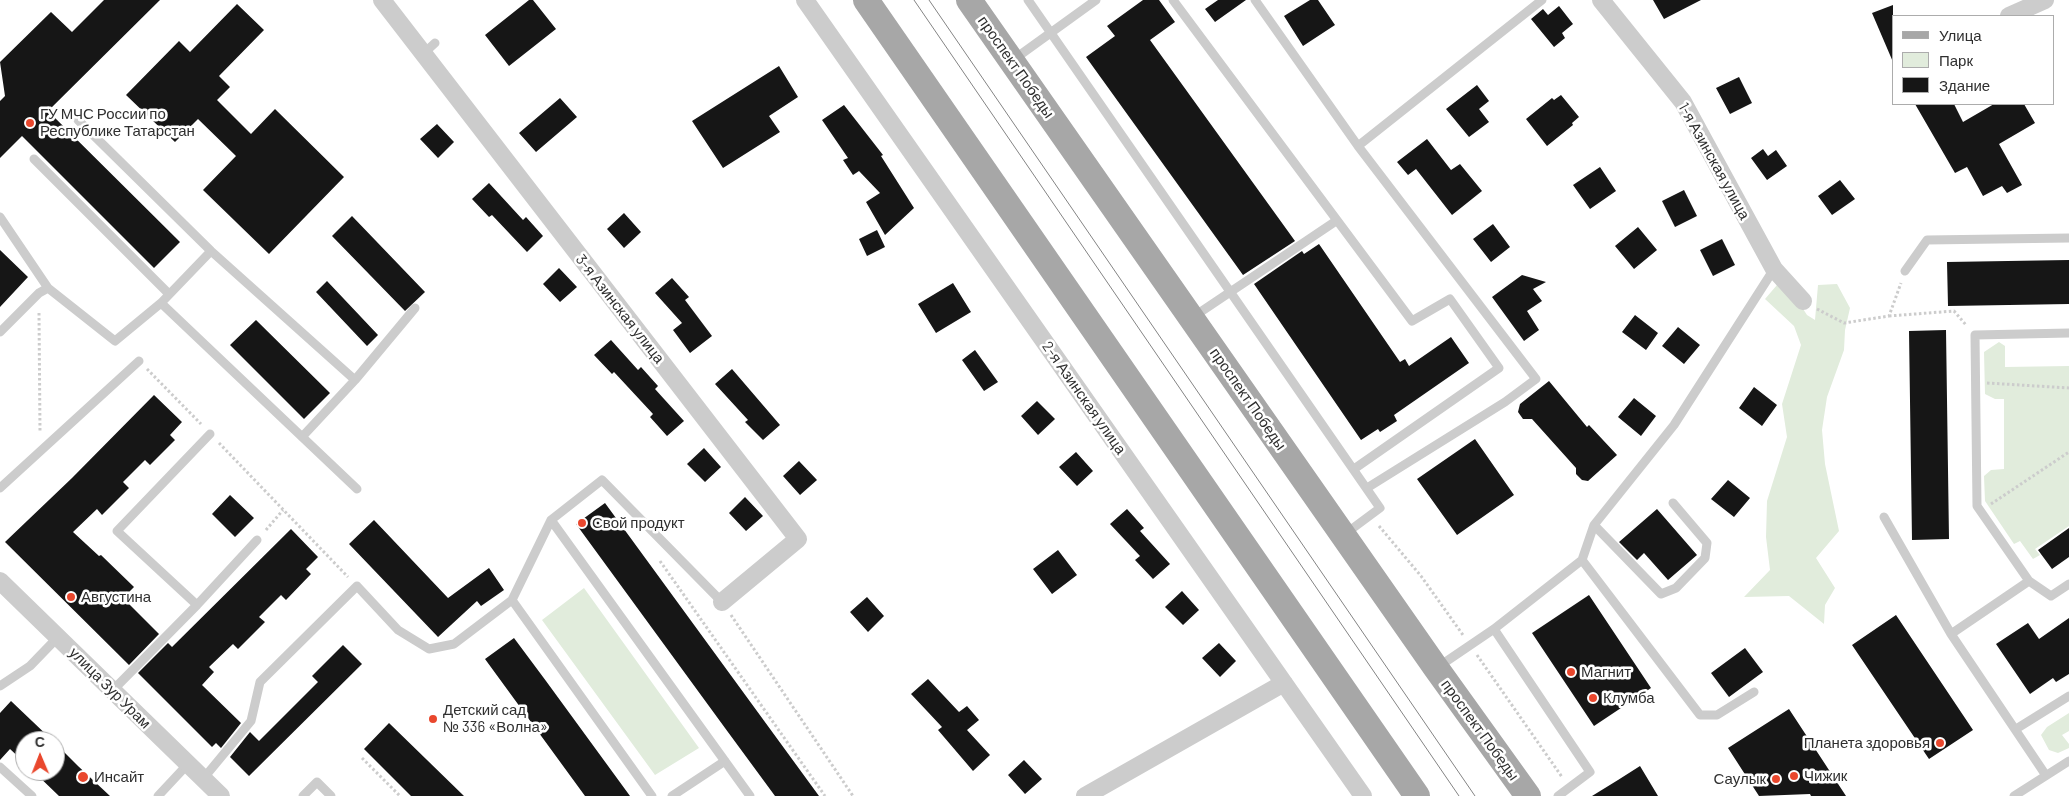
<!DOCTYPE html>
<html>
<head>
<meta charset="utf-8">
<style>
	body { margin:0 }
	#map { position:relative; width:2069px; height:796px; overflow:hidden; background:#fff; font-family:Barlow,sans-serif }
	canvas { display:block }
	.legend { position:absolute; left:1892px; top:15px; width:162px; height:90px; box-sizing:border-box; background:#fff; border:1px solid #acacac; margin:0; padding:6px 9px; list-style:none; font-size:15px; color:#2f2f2f }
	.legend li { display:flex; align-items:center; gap:10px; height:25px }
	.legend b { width:25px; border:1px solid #acacac }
	.north { position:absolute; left:15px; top:731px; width:50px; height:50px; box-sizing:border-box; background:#fff; border:1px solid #acacac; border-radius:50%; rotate:359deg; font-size:14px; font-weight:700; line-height:20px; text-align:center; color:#2f2f2f }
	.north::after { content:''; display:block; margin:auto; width:18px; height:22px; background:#e9472d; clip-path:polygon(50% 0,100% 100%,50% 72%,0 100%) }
</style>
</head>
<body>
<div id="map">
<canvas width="2069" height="796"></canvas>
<ul class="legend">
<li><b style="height:6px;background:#a7a7a7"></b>Улица</li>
<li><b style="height:14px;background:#e1ecdc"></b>Парк</li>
<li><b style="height:14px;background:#161616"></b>Здание</li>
</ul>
<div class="north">С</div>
</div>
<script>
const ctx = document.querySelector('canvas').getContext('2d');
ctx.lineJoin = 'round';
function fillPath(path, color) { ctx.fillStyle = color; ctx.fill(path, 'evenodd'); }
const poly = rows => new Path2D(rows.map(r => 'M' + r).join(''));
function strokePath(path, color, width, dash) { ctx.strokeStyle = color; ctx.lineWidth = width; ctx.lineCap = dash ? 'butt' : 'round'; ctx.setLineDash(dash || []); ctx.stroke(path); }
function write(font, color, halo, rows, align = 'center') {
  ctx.font = font + ' Barlow,sans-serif'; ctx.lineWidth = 5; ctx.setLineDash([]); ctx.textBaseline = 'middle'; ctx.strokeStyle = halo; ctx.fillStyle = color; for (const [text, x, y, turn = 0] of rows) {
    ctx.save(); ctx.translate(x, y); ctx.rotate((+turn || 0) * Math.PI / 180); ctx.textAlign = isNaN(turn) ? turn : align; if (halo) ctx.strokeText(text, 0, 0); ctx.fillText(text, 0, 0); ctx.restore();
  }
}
fillPath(poly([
	[1837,284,1850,308,1845,330,1844,350,1827,397,1822,430,1825,464,1839,531,1816,558,1835,588,1825,605,1824,624,1789,596,1744,597,1770,570,1766,537,1767,501,1787,437,1782,404,1801,345,1794,326,1765,299,1777,285,1794,295,1807,315,1815,320,1818,285],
	[1999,342,2005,346,2005,367,2069,366,2069,526,2035,549,2040,555,2033,559,2020,541,2014,544,1985,501,1984,476,1991,470,2004,469,2004,399,1995,399,1985,394,1984,352],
	[584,588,699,748,655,775,542,620],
	[2069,713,2069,731,2062,735,2069,744,2069,748,2058,753,2049,750,2041,735,2047,727]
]), '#e1ecdc');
fillPath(poly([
	[104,0,160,0,48,111,180,242,154,268,22,136,0,158,0,101,5,96,0,62,51,12,72,32],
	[529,0,533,0,556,29,509,66,485,35],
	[1143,0,1159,0,1175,22,1150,40,1295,241,1243,275,1086,57,1115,36,1107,26],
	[1218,0,1246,0,1215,22,1205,9],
	[1310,0,1318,0,1335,25,1303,46,1284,16],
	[1653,0,1701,0,1664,19],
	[237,4,264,30,219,76,230,87,217,100,251,134,275,109,344,177,269,254,203,190,236,156,198,119,175,142,126,95,179,41,190,52],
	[1893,5,1893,62,1872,13],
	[1559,6,1573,24,1562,33,1565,38,1554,47,1531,19,1543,9,1548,15],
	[779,66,798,97,769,116,780,132,723,168,692,121],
	[1739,77,1752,103,1730,114,1716,88],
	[1477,85,1489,101,1479,109,1489,122,1469,137,1446,109],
	[1561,95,1579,117,1572,123,1573,125,1547,146,1526,119,1552,98,1554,100],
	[560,98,577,117,536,152,519,133],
	[1915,104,1954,104,1963,122,1994,104,2024,104,2035,123,1999,144,2022,185,2007,193,2002,186,1983,196,1967,167,1955,173],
	[844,105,883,155,881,156,914,208,885,235,866,202,880,193,859,171,853,175,843,160,848,158,822,120],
	[437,124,454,142,438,158,420,139],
	[1427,139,1451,170,1460,164,1482,191,1452,215,1416,169,1408,175,1397,162],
	[1763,149,1768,156,1776,150,1787,166,1767,180,1751,158],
	[1600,167,1616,191,1590,209,1573,185],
	[1840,180,1855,199,1832,215,1818,196],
	[489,183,523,220,526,217,543,236,527,252,492,215,489,217,472,199],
	[1684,190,1697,216,1675,227,1662,201],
	[624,213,641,232,624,248,607,229],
	[352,216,425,292,405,311,332,236],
	[1493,224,1510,247,1491,262,1473,239],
	[1638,227,1657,250,1634,269,1615,246],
	[877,230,885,247,867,256,859,239],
	[1722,239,1735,265,1713,276,1700,250],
	[1319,244,1400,362,1405,359,1409,366,1451,337,1469,363,1394,415,1397,421,1380,432,1378,429,1361,440,1254,284,1302,251,1304,254],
	[0,250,28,277,0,307],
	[2069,260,2069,304,1948,306,1947,262],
	[559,268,577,287,560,302,543,284],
	[1522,275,1546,282,1533,289,1542,301,1527,311,1539,330,1524,341,1492,297],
	[672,278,689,297,685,300,712,336,690,353,673,330,682,323,655,293],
	[327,281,378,335,367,346,316,292],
	[953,283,971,312,936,333,918,304],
	[1635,315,1658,333,1646,350,1622,332],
	[256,320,330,393,304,419,230,345],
	[1678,327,1700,345,1684,364,1662,346],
	[1946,330,1949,539,1912,540,1909,331],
	[611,340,638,370,641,367,658,386,655,389,684,421,667,436,650,417,653,414,614,372,612,374,594,355],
	[975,350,998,382,984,391,962,360],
	[732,369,780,425,763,440,745,422,748,420,715,384],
	[1549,381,1587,427,1589,425,1617,455,1588,481,1582,480,1576,474,1576,468,1532,419,1523,419,1518,412,1520,404],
	[1754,387,1777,405,1762,426,1739,408],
	[154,395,182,422,170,435,175,440,150,465,145,460,123,482,129,488,102,515,97,509,73,532,99,556,101,555,134,587,123,598,159,634,129,665,5,542,72,478],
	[1634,398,1656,416,1641,436,1618,417],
	[1037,401,1055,419,1038,435,1021,416],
	[1475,439,1514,495,1457,535,1417,479],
	[704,448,721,467,705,482,687,464],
	[1076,452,1093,471,1077,486,1059,467],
	[799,461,817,480,800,495,783,476],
	[1728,480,1750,498,1734,517,1711,499],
	[230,495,254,518,235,537,212,514],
	[745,497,763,516,746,531,729,513],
	[605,503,819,796,775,796,725,728,576,524],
	[1127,509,1144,528,1140,531,1170,564,1153,579,1135,560,1140,556,1110,524],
	[1657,509,1697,555,1668,580,1644,553,1637,560,1619,542],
	[374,520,448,598,489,568,504,590,481,606,477,601,438,637,349,544],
	[2069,528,2069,557,2052,569,2038,550],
	[291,529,318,557,306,569,311,574,286,600,281,595,259,617,265,622,238,649,233,644,209,667,214,672,202,685,241,723,221,748,216,743,212,747,138,673,168,643,172,647],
	[1058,550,1077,575,1052,594,1033,569],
	[1182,591,1199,610,1183,625,1165,607],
	[1589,595,1651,688,1594,726,1532,633],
	[867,597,884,616,868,632,850,612],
	[1896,615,1973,730,1929,759,1852,645],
	[2069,618,2069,674,2056,682,2053,678,2030,694,1996,644,2028,623,2039,639],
	[514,638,546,681,630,796,585,796,485,659],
	[1219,643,1236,661,1220,677,1202,658],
	[343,645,362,664,249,776,230,757,250,732,259,741,318,682,312,676],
	[1745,648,1763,672,1729,697,1711,673],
	[928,679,959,712,967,706,979,720,967,730,990,755,973,771,938,730,942,727,911,694],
	[11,701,53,741,25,741,25,763,10,749,0,760,0,713],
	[1789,709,1846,796,1811,796,1810,794,1759,796,1728,748],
	[389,723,464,796,411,796,364,749],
	[55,743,78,766,110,796,59,796,33,771,55,771],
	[1024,760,1042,779,1025,794,1008,775],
	[1640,766,1658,796,1592,796,1618,780]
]), '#161616');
strokePath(poly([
	[1817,309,1844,323,1889,316,1901,283],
	[39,313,40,432],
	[1889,316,1954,311,1966,325],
	[147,369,201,424],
	[1987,383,2069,388],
	[219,443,348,577],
	[1991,504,2069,452],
	[1379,526,1421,576,1463,635],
	[266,530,283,510],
	[660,561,825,796],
	[731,615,853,796],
	[1477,655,1562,777],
	[362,758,400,796]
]), '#ccc', 3, [2.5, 2.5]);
strokePath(poly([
	[1028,0,1380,508,1345,534],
	[1173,0,1412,321,1450,299,1499,368,1354,469],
	[1255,0,1358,146,1542,0],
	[423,54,435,43],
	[1013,60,1096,0],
	[78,120,211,251,355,380,302,437],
	[1358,146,1536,379,1505,402,1367,488],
	[34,159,169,294],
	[0,217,48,288],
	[1905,271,1927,240,2069,238],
	[161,303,357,489],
	[1193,317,1336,221],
	[0,332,39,293,48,288,115,341,161,303,211,251],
	[355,380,415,308],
	[0,488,139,361],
	[1884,517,1951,634],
	[551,520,750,796],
	[1594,525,1661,594,1676,588,1705,558,1707,543,1673,503],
	[1582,560,1594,525,1674,425,1774,269],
	[2029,581,1977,506,1975,335,2069,333],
	[512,600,652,796],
	[197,605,257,540],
	[1494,629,1590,772,1558,796],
	[1438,667,1494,629,1582,560,1700,715,1717,715,1754,692],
	[0,686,30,666,58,637],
	[113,690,197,605,117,531,210,434],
	[2016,729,2069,696],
	[0,767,32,796],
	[2045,774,1951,634,2029,581,2051,596,2069,584],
	[203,779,251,721,260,682,357,586,398,630,429,649,454,644,512,600,551,520,602,480,722,602],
	[158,796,187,765],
	[303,796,317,782,331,796],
	[672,796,725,761],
	[2014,796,2069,761]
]), '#ccc', 9);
strokePath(poly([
	[382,0,798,539,722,602],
	[805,0,1363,796],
	[1601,0,1683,102,1774,269,1803,301],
	[2009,16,2045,0],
	[0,581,221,796],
	[1085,796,1284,683]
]), '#ccc', 18);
strokePath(poly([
	[866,0,1417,796],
	[969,0,1436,668,1528,796]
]), '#a7a7a7', 26);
strokePath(poly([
	[914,0,1459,796],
	[929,0,1475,796]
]), '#848484', 1);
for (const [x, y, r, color] of [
	[30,123,5,"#e9472d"],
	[582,523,5,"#e9472d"],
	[71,597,5,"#e9472d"],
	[1571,672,5,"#e9472d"],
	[1593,698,5,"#e9472d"],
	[433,719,5,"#e9472d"],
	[1940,743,5,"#e9472d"],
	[1794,776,5,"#e9472d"],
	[83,777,6,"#e9472d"],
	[1776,779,5,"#e9472d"]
]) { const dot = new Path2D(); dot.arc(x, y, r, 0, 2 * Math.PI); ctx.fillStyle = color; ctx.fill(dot); strokePath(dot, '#fff', 2); }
write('15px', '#2f2f2f', '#fff', [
	["проспект Победы",1016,67,55],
	["1-я Азинская улица",1714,161,61],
	["3-я Азинская улица",620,309,52],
	["2-я Азинская улица",1084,398,55],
	["проспект Победы",1248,399,55],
	["улица Зур Урам",110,688,45],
	["проспект Победы",1480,730,54]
]);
write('15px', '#2f2f2f', '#fff', [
	["ГУ МЧС России по",40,114],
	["Республике Татарстан",40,131],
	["Свой продукт",592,523],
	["Августина",81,597],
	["Магнит",1581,672],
	["Клумба",1603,698],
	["Детский сад",443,710],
	["№ 336 «Волна»",443,727],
	["Планета здоровья",1930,743,"right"],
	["Чижик",1804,776],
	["Инсайт",94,777],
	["Саулык",1766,779,"right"]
], 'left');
</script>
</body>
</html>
